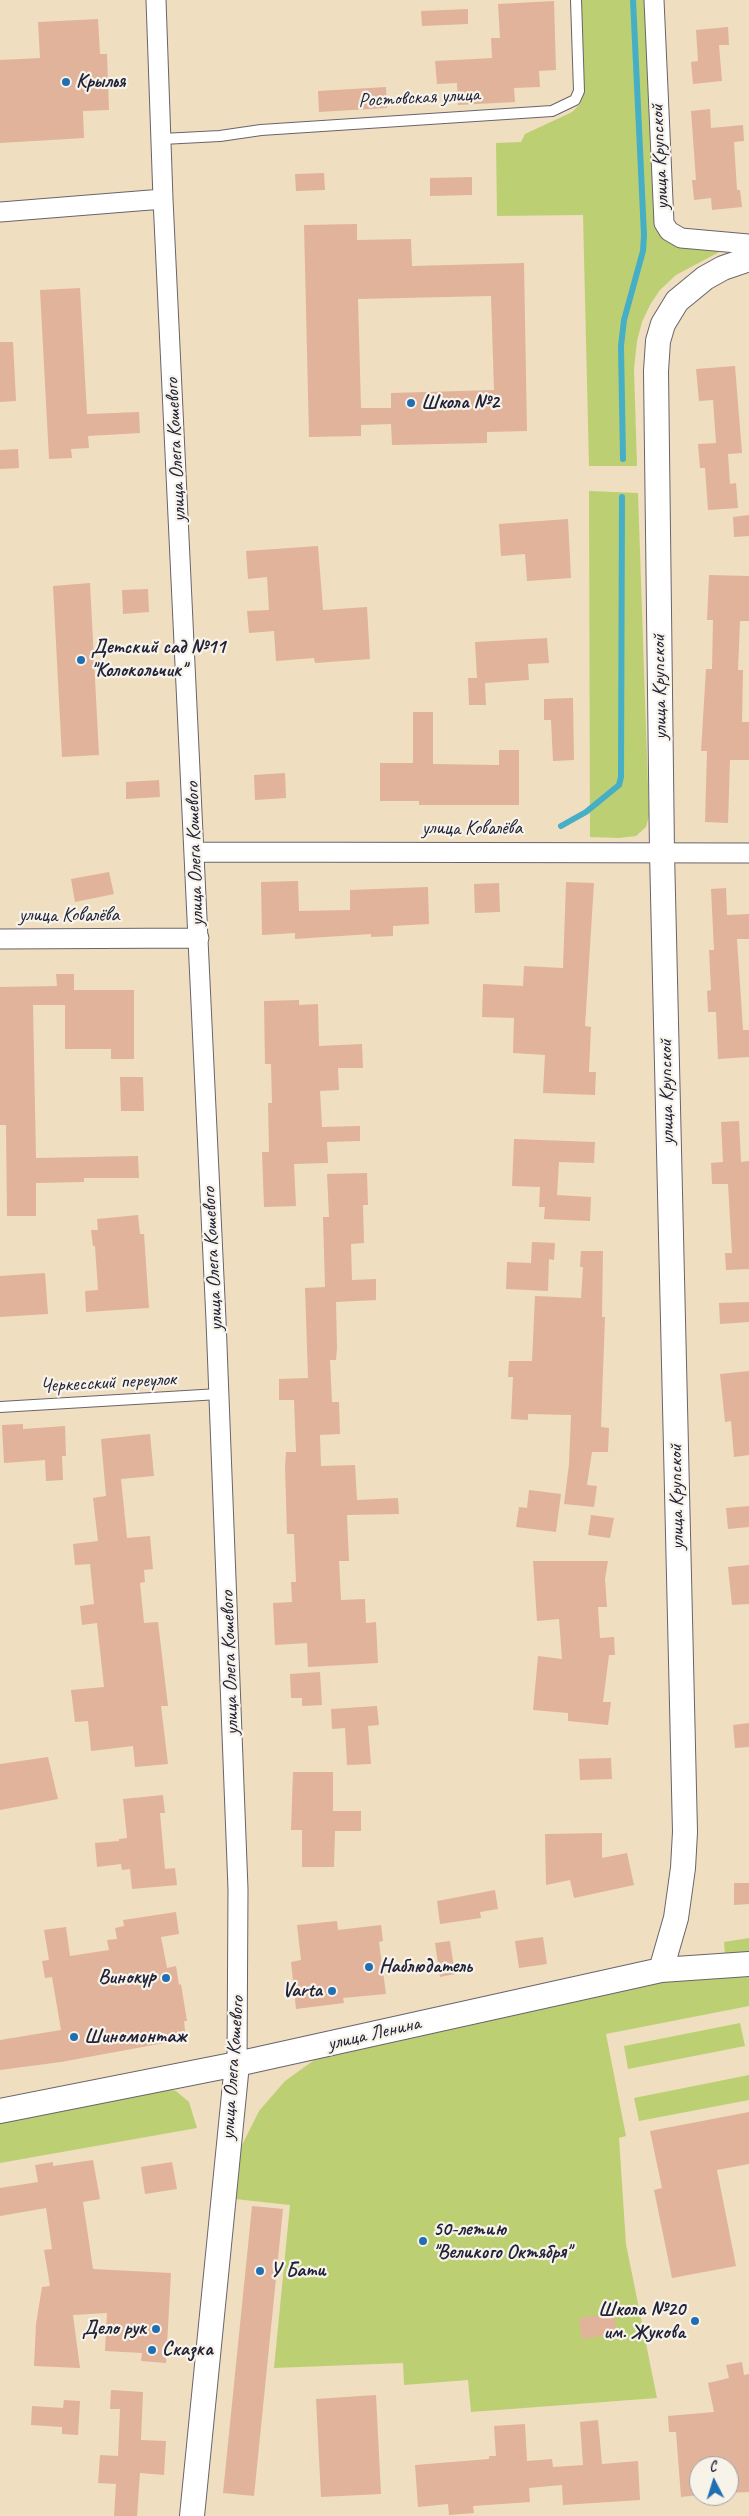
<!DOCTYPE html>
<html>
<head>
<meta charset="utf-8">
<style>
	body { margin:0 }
	#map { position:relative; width:749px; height:2516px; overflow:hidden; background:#f0dec0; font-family:Caveat,sans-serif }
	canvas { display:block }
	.north { position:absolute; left:689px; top:2456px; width:50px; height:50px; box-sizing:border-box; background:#f7f3e8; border:1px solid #a29fa3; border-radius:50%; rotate:355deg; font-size:14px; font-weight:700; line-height:20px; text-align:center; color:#22223b }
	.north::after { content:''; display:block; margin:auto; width:18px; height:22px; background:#1f6fb2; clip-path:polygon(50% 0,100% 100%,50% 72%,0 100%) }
</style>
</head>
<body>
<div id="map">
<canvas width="749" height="2516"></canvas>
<div class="north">С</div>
</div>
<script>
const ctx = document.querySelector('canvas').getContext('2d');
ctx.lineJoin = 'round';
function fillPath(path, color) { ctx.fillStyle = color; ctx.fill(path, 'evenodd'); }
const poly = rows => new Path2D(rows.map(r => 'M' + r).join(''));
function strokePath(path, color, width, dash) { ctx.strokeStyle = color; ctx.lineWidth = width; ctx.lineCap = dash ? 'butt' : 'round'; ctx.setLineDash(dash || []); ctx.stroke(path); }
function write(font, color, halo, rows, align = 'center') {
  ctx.font = font + ' Caveat,sans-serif'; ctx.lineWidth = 4.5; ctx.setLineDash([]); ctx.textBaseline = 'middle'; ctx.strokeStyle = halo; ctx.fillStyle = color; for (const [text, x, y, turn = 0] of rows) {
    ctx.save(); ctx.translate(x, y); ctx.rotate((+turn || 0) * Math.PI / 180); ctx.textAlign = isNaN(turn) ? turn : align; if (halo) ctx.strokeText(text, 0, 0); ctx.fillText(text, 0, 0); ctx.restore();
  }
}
fillPath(poly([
	[581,0,646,0,659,229,723,250,676,275,660,290,650,305,642,322,637,341,634,369,637,466,589,466,583,215,497,216,496,143,521,142,525,134,572,112,580,104,584,93],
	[589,491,638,493,649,816,646,827,636,836,619,838,590,837],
	[749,1938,749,1954,725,1956,724,1942],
	[749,1973,749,2006,606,2034,626,2136,619,2138,626,2244,657,2398,471,2412,468,2380,404,2385,403,2363,274,2368,290,2205,235,2199,241,2147,259,2111,285,2081,317,2058,661,1981],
	[740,2023,745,2046,628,2069,624,2046],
	[749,2075,749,2100,639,2121,634,2098],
	[164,2088,176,2091,189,2102,197,2128,0,2163,0,2119]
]), '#bcd073');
strokePath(poly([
	[623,459,621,346,624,320,643,251,644,235,633,0],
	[561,826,586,812,619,785,621,777,622,497]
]), '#46afc5', 6);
fillPath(poly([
	[554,1,556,70,539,71,540,87,514,88,515,102,458,105,457,83,437,84,435,61,492,58,491,38,500,38,498,4],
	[468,9,468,24,422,26,421,11],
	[98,19,100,54,107,54,109,110,83,111,84,138,0,143,0,60,40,58,38,22],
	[728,27,729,45,719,45,722,81,693,84,691,62,698,61,696,30],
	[386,87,387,108,319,112,318,91],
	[710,109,711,128,743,125,744,141,734,142,737,190,740,190,742,207,712,210,711,198,694,200,692,180,696,180,691,111],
	[324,173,325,190,296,191,295,174],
	[472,177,472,195,430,196,430,178],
	[357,224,357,240,411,239,412,266,524,263,527,431,487,432,487,443,392,445,391,424,361,425,361,436,309,437,304,225],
	[491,296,494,390,391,393,391,408,361,408,358,299],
	[80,288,87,414,139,412,140,433,88,436,89,448,71,449,72,458,49,459,40,290],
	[0,342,13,342,16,401,0,402],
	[735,366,742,453,728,454,730,484,736,483,738,508,708,510,705,468,700,468,698,444,716,443,713,400,699,401,696,369],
	[18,449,19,468,0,469,0,450],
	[749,515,749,536,734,537,733,517],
	[568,519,571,578,527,581,525,554,501,556,499,524],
	[318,546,323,610,367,607,370,659,315,663,314,658,276,661,274,631,249,633,247,611,269,610,267,577,248,579,246,551],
	[709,575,749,576,749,621,740,621,738,670,743,670,742,722,749,722,749,760,730,760,728,823,705,822,707,751,701,751,706,669,712,669,713,620,707,620],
	[90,583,99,755,62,757,53,586],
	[148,589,149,612,123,614,122,590],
	[547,638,549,663,528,664,529,680,485,683,486,705,469,705,468,678,477,678,475,642],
	[573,698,574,760,553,761,551,720,544,720,544,699],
	[413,712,433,712,433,764,499,765,499,750,519,750,519,805,419,805,419,801,380,801,380,763,413,763],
	[285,773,286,798,255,800,254,775],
	[159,780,160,797,126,799,126,782],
	[109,872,114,894,75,902,71,879],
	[298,881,299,911,350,910,350,890,428,887,429,924,393,926,393,936,371,937,371,934,295,939,295,933,262,935,261,882],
	[566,882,594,883,585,1026,591,1027,589,1072,596,1072,595,1095,543,1093,545,1055,513,1053,514,1018,482,1017,483,984,523,986,524,966,563,968],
	[499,883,500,912,475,913,474,884],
	[726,888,727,915,749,914,749,939,737,939,743,1030,749,1030,749,1057,718,1059,716,1012,708,1012,707,991,711,990,709,950,714,950,711,889],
	[56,974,74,974,74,990,134,990,134,1059,111,1059,111,1049,65,1049,65,1005,33,1005,36,1158,138,1156,139,1178,84,1178,84,1182,36,1183,36,1216,7,1216,6,1125,0,1125,0,987,57,986],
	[299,1000,299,1005,318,1004,319,1046,362,1044,363,1068,338,1068,339,1090,320,1091,322,1127,360,1126,360,1141,327,1142,328,1163,294,1164,296,1206,264,1207,262,1152,269,1152,268,1103,272,1103,271,1064,265,1064,264,1001],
	[120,1077,143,1077,144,1111,121,1111],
	[739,1121,741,1162,749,1161,749,1269,726,1270,725,1253,732,1253,728,1184,712,1184,711,1163,723,1162,721,1122],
	[514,1139,595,1142,594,1163,559,1162,557,1195,591,1197,590,1221,544,1219,545,1207,539,1207,540,1187,512,1186],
	[367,1173,368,1205,363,1205,364,1243,351,1244,352,1280,376,1279,376,1300,336,1302,337,1348,336,1360,330,1360,332,1402,339,1402,340,1434,320,1435,321,1466,355,1465,357,1500,398,1498,399,1514,347,1515,349,1561,339,1561,341,1600,365,1599,366,1623,376,1622,378,1663,308,1667,307,1643,275,1645,273,1603,292,1602,291,1582,296,1582,294,1534,287,1534,285,1467,286,1452,296,1452,294,1400,279,1400,279,1379,308,1378,305,1288,325,1287,323,1217,329,1217,327,1174],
	[138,1215,140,1234,144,1234,149,1308,86,1312,85,1291,98,1290,95,1246,93,1246,91,1230,98,1230,97,1219],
	[532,1242,555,1243,554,1260,549,1259,548,1291,506,1289,507,1262,531,1263],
	[581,1251,603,1251,602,1317,605,1317,601,1427,609,1428,608,1452,592,1452,587,1485,597,1486,594,1507,564,1504,569,1464,571,1415,528,1414,528,1420,511,1419,513,1377,508,1377,509,1361,532,1361,535,1296,581,1298,583,1267,580,1267],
	[45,1273,48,1314,0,1317,0,1276],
	[749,1302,749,1322,720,1324,719,1303],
	[749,1371,749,1455,734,1457,731,1421,725,1422,720,1374],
	[23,1424,23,1429,65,1426,66,1456,62,1456,63,1480,46,1481,45,1460,4,1463,2,1425],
	[150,1434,154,1476,121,1479,127,1538,150,1536,153,1569,144,1570,145,1582,140,1583,144,1623,158,1622,168,1706,161,1706,168,1764,135,1767,133,1746,91,1751,88,1721,75,1722,71,1690,104,1687,97,1623,82,1625,80,1606,94,1604,90,1564,75,1565,73,1544,98,1541,93,1498,106,1496,101,1439],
	[529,1490,561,1494,556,1532,516,1527,519,1507,527,1508],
	[749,1506,749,1527,728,1529,726,1508],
	[591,1515,614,1518,610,1538,588,1535],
	[533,1561,608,1561,605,1579,607,1607,598,1607,600,1638,614,1637,615,1655,609,1655,603,1702,611,1702,608,1725,568,1721,568,1713,533,1710,538,1656,562,1659,559,1619,537,1621],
	[749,1565,749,1604,732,1605,728,1567],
	[320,1672,322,1705,302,1706,302,1698,291,1698,290,1674],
	[377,1706,379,1725,368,1726,371,1764,347,1765,345,1728,332,1729,331,1709],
	[749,1723,749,1747,735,1748,733,1725],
	[48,1757,58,1799,0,1810,0,1764],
	[611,1758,612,1779,580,1780,579,1759],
	[293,1772,333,1772,333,1811,361,1811,361,1831,335,1831,334,1867,302,1867,302,1830,291,1830],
	[163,1795,165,1813,160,1813,165,1869,175,1868,177,1885,132,1889,130,1869,122,1870,121,1864,97,1867,95,1843,119,1841,119,1839,127,1838,123,1799],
	[602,1833,602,1858,627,1853,634,1885,574,1898,570,1880,546,1885,545,1834],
	[734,1883,749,1883,749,1904,734,1905],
	[495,1890,498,1909,480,1912,481,1918,440,1924,437,1901],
	[176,1912,179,1934,161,1937,167,1968,176,1966,179,1985,181,1984,187,2021,184,2021,186,2039,61,2062,0,2070,0,2040,61,2030,52,1977,45,1978,42,1961,49,1960,44,1930,66,1927,70,1956,109,1950,107,1940,117,1939,115,1928,124,1926,123,1920],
	[337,1921,338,1930,381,1925,383,1941,379,1942,386,1994,343,1998,344,2003,296,2009,291,1962,301,1960,297,1925],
	[543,1937,547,1964,519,1968,515,1941],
	[450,1941,455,1974,440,1977,435,1943],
	[749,2112,749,2164,717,2170,736,2266,672,2278,654,2190,662,2188,650,2131],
	[93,2160,100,2199,83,2202,93,2269,171,2273,166,2363,141,2361,142,2353,105,2351,107,2313,73,2315,80,2368,34,2366,36,2324,42,2287,50,2286,44,2250,52,2249,46,2208,0,2216,0,2188,38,2182,35,2165,53,2162,53,2166],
	[172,2162,177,2189,145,2194,141,2167],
	[252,2206,283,2209,254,2496,223,2493],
	[614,2313,617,2334,582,2339,579,2318],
	[742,2362,744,2375,749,2374,749,2492,729,2493,729,2466,699,2466,699,2495,681,2497,676,2432,669,2432,668,2416,714,2412,708,2383,729,2378,726,2365],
	[111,2390,143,2392,141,2440,166,2441,164,2475,140,2473,137,2516,114,2516,116,2484,98,2483,100,2455,118,2456,120,2409,110,2409],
	[376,2395,381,2494,321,2497,316,2399],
	[64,2400,80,2401,78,2435,62,2434,62,2427,31,2425,32,2406,63,2408],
	[598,2420,602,2464,638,2461,640,2500,563,2505,562,2485,529,2488,530,2502,473,2506,474,2513,449,2515,448,2504,418,2507,415,2465,489,2459,489,2456,496,2456,494,2426,525,2424,527,2461,552,2459,553,2467,583,2465,580,2422]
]), '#e1b39a');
const service = poly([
	[162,139,220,136,261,130,552,111,575,100,579,91,576,0],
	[0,1407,219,1394]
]);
const minor = poly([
	[156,0,163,199,216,1320,238,1889,237,2064],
	[654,0,664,223,669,231,681,238,749,244],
	[0,212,163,199],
	[196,852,749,853],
	[0,939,199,938]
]);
const tertiary = poly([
	[661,1970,676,1918,683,1868,685,1832,662,852,656,371,658,341,663,324,677,301,705,278,723,268,749,259],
	[0,2111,237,2064,661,1970,749,1964],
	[192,2516,237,2064]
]);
strokePath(service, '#6a646a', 12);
strokePath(minor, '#6a646a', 21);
strokePath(tertiary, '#6a646a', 26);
strokePath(service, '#fff', 10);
strokePath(minor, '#fff', 19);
strokePath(tertiary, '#fff', 24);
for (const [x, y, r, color] of [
	[66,82,5,"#1f6fb2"],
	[411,403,5,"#1f6fb2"],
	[81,660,5,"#1f6fb2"],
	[369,1967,5,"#1f6fb2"],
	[166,1978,5,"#1f6fb2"],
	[332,1991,5,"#1f6fb2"],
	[74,2037,5,"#1f6fb2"],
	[423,2241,5,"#1f6fb2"],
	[260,2271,5,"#1f6fb2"],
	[695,2321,5,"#1f6fb2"],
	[156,2329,5,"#1f6fb2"],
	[152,2350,5,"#1f6fb2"]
]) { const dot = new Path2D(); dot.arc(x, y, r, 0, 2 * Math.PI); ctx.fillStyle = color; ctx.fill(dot); strokePath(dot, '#f7f3e8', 2); }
write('bold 20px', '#22223b', '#f7f3e8', [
	["Крылья",76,82],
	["Школа №2",421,403],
	["Детский сад №11",91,648],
	["\"Колокольчик\"",91,671],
	["Наблюдатель",379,1967],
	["Винокур",156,1978,"right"],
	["Varta",322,1991,"right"],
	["Шиномонтаж",84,2037],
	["50-летию",433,2230],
	["\"Великого Октября\"",433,2253],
	["У Бати",270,2271],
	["Школа №20",685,2310,"right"],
	["им. Жукова",685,2333,"right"],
	["Дело рук",146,2329,"right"],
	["Сказка",162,2350]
], 'left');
write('20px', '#22223b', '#f7f3e8', [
	["Ростовская улица",419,98,-3],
	["улица Крупской",660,157,-93],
	["улица Олега Кошевого",176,450,-93],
	["улица Крупской",660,687,-91],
	["улица Ковалёва",472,829],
	["улица Олега Кошевого",195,854,-92],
	["улица Ковалёва",69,916],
	["улица Крупской",667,1092,-91],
	["улица Олега Кошевого",213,1259,-93],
	["Черкесский переулок",108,1383,-3],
	["улица Крупской",677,1497,-91],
	["улица Олега Кошевого",230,1663,-92],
	["улица Ленина",374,2034,-13],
	["улица Олега Кошевого",233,2068,-86]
]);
</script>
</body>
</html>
